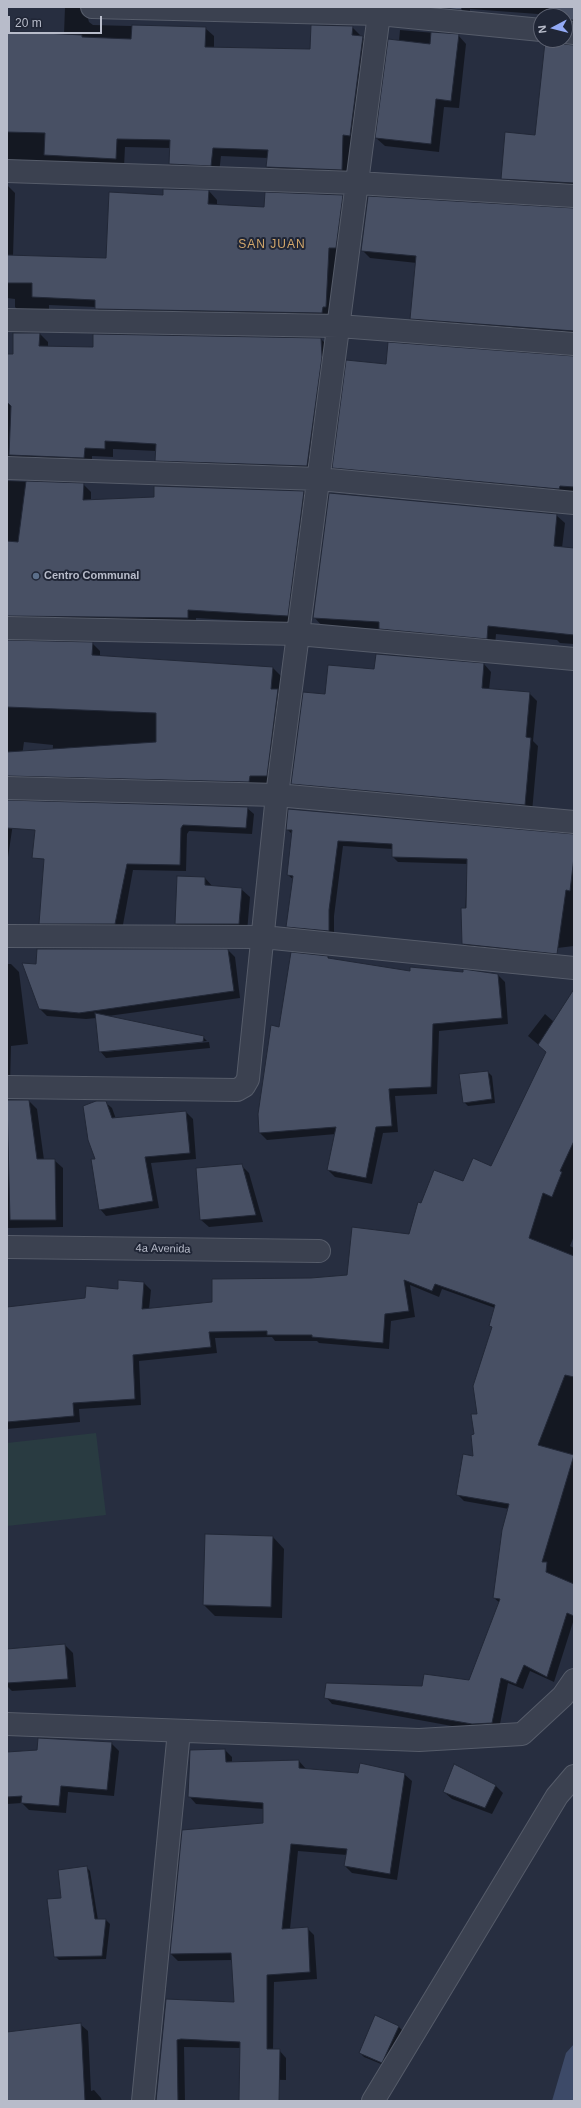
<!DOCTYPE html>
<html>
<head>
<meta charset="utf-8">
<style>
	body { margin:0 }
	#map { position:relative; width:581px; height:2108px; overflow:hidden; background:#272e40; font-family:Arial,sans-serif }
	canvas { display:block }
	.frame { position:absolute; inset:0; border:8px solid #b8bcca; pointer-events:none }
	.north { position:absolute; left:533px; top:8px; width:40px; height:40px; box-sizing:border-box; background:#202636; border:1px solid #5d6271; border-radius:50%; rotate:263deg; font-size:11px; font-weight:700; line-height:16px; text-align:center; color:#b8bcca }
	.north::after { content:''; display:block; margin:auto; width:14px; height:18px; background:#93aaf5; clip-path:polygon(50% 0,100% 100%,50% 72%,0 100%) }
	.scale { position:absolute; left:8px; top:16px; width:94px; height:18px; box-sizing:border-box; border:2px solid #b8bcca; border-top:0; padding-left:5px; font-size:12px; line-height:14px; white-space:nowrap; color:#b8bcca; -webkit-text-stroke:3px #202636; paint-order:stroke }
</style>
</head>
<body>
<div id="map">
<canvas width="581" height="2108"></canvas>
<div class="frame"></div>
<div class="north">N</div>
<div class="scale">20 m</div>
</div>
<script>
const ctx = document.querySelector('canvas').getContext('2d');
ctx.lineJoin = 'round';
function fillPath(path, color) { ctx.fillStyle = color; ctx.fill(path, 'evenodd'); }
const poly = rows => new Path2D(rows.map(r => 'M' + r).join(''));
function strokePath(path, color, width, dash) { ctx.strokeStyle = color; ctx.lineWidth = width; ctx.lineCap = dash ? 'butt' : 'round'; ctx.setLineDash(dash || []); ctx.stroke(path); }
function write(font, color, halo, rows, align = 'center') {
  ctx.font = font + ' Arial,sans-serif'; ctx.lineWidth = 4; ctx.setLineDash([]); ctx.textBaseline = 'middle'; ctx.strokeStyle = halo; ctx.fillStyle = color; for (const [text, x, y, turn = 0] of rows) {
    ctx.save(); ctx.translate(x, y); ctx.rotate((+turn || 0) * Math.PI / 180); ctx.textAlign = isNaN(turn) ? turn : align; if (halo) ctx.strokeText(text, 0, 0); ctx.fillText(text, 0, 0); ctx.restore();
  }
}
fillPath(poly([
	[96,1433,106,1515,7,1526,7,1443]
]), '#293b41');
fillPath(poly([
	[574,2044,574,2101,552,2101,566,2053]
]), '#3d4a68');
fillPath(poly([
	[65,7,92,7,87,15,89,22,93,25,205,28,214,36,214,48,311,50,352,27,371,46,359,144,351,143,350,178,276,175,267,167,268,158,221,156,219,173,179,172,170,164,171,148,125,147,124,167,7,170,7,31,64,34],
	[406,7,574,7,574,28,565,33,565,16,470,9,470,17],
	[400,30,458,35,466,44,459,108,444,107,439,152,385,146,376,138,399,41],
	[549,40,559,40,562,45,574,46,574,192,510,187,502,179,536,136],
	[7,185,15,193,13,256,107,259,164,196,209,191,217,200,217,205,265,208,342,196,351,204,330,321,104,317,96,307,49,305,49,316,23,316,15,307,15,299,7,298],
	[574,209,574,339,420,327,411,319,417,263,370,258,362,250],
	[40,334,48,342,48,347,94,348,321,339,329,347,315,474,164,469,156,460,157,451,113,449,113,457,92,456,92,466,7,468,7,355,14,355],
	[574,386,574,495,342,476,333,467],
	[7,481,83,484,91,492,91,500,304,492,312,500,296,624,196,618,196,625,7,627],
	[556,515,565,523,562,548,574,549,574,644,560,643,557,640,496,634,495,646,388,637,381,629,322,626,314,617],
	[7,642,92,643,100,651,100,657,273,668,281,676,275,784,59,784,51,776,53,745,24,742,18,784,7,787],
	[484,664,491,672,489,690,529,693,537,701,533,741,538,746,532,812,300,791,292,783,326,695],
	[7,802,15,810,7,864],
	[49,803,247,808,254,814,252,834,189,831,187,834,186,871,133,870,122,930,46,930,40,923],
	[287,829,574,835,574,946,549,949,561,959,469,949,463,944,468,864,398,862,393,857,393,849,343,846,334,916,334,936,292,932,287,926,294,880,288,875,292,834],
	[205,878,213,887,241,889,250,897,247,932,184,932,176,924],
	[228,950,235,957,240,998,108,1016,203,1037,207,1041,104,1050,104,1052,209,1042,210,1048,106,1058,100,1051,97,1018,86,1019,47,1016,40,1009,36,965],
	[292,953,328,957,330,959,411,972,498,975,505,982,508,1024,439,1031,437,1094,395,1096,398,1132,383,1133,372,1184,335,1177,328,1170,336,1134,267,1140,260,1133,259,1114,280,1028],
	[7,964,11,964,19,972,28,1044,11,1046,10,1084,7,1086],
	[574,991,574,1236,570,1246,574,1248,574,1619,554,1682,530,1671,523,1689,508,1683,499,1729,479,1731,332,1704,326,1697,470,1681,500,1603,494,1598,509,1509,464,1501,457,1494,474,1457,475,1435,492,1328,490,1326,495,1308,442,1289,439,1297,410,1285,415,1317,391,1321,389,1349,319,1343,317,1341,275,1341,272,1337,215,1338,217,1353,139,1361,141,1405,79,1409,80,1422,7,1429,7,1308,86,1299,118,1290,119,1281,144,1283,151,1290,149,1309,213,1303,311,1279,347,1276,410,1235,422,1204,491,1167,547,1052,528,1036,545,1014,554,1022],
	[488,1072,492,1076,495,1103,468,1106,464,1102],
	[7,1101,29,1101,37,1109,44,1160,54,1160,63,1168,63,1227,7,1228],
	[105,1102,112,1108,116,1119,186,1112,193,1119,196,1159,151,1163,159,1208,106,1216,100,1209,97,1160],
	[241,1165,249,1173,263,1222,209,1227,201,1220],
	[273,1537,284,1549,282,1618,215,1616,204,1605],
	[65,1645,73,1653,76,1687,12,1691,7,1686,7,1650],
	[111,1743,119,1751,114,1796,68,1792,66,1813,29,1810,22,1803,7,1804,7,1753],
	[225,1750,232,1757,232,1763,299,1761,306,1769,359,1774,404,1774,412,1781,397,1880,352,1873,345,1866,347,1855,298,1851,290,1929,307,1928,314,1935,317,1979,274,1982,273,2050,279,2050,286,2058,286,2080,248,2079,241,2048,184,2047,185,2101,157,2101,166,2000,235,2003,232,1960,178,1961,171,1954,264,1824,264,1809,196,1804,189,1796],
	[454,1765,496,1786,503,1793,492,1814,452,1799,444,1792],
	[86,1867,90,1871,98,1920,106,1920,110,1924,106,1959,59,1960,55,1956,62,1899],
	[376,2017,399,2027,403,2031,386,2066,364,2057,360,2053],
	[80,2024,88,2031,91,2091,94,2090,101,2098,102,2101,7,2101,7,2025,8,2033]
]), '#0007');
const building = poly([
	[435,7,462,7,461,10,435,7],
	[549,7,574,7,574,20,565,20,565,16,548,16,549,7],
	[132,25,206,27,205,47,310,49,311,25,353,26,352,35,363,36,350,136,343,135,342,170,266,167,268,150,213,148,211,166,169,164,170,140,117,139,116,159,44,155,45,133,7,132,7,31,82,35,82,37,131,39,132,25],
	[431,32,459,34,451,101,436,99,431,144,375,138,388,39,430,44,431,32],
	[548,40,556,40,563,44,574,45,574,183,501,179,505,132,535,135,545,42,548,40],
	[163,189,209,190,208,204,264,207,265,192,343,195,336,248,329,248,326,307,323,307,322,313,95,309,95,300,32,297,32,283,7,283,7,255,106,258,109,192,163,195,163,189],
	[368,196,574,208,574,331,410,319,416,256,361,251,368,196],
	[13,333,40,333,39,346,93,347,93,334,321,338,322,357,307,466,155,461,156,444,105,441,105,449,85,448,84,458,9,455,11,406,7,402,7,354,13,354,13,333],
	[388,342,574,356,574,487,560,486,559,489,332,468,346,360,386,364,388,342],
	[26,481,84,483,83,500,154,497,154,486,304,491,288,616,188,610,188,618,7,616,7,541,18,542,26,481],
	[329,493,557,514,554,546,574,548,574,635,488,626,487,639,379,629,379,622,313,618,329,493],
	[7,640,93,642,92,655,273,667,271,689,278,689,267,776,250,776,249,782,7,776,7,752,156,742,156,713,7,707,7,640],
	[376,654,484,663,482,688,530,692,526,737,531,738,525,805,291,784,303,692,325,694,328,665,374,669,376,654],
	[7,800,248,807,246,828,183,825,181,828,180,865,127,864,115,924,39,924,44,859,32,858,35,830,7,828,7,800],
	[288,809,574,834,574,857,570,891,566,890,557,954,462,944,461,908,466,908,467,859,392,857,392,844,338,841,329,910,329,931,286,927,293,876,287,875,292,830,286,830,288,809],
	[177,876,205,877,205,885,242,888,239,924,175,924,177,876],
	[37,949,228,949,234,991,79,1013,39,1009,22,963,36,964,37,949],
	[291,952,328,956,328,958,410,971,410,967,463,972,463,969,498,974,502,1018,433,1024,431,1087,389,1089,392,1126,376,1127,366,1178,327,1170,336,1127,259,1133,258,1114,271,1025,279,1027,291,952],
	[574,989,574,1141,560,1171,562,1172,552,1197,543,1193,529,1238,574,1256,574,1377,565,1375,538,1445,574,1455,542,1562,547,1562,546,1572,574,1584,574,1616,567,1613,547,1677,524,1665,516,1684,501,1678,492,1723,472,1724,324,1698,326,1683,422,1686,424,1674,469,1680,500,1599,493,1598,502,1530,509,1504,456,1495,463,1454,473,1456,471,1435,474,1434,471,1414,477,1414,473,1386,492,1327,489,1326,495,1305,435,1284,432,1291,404,1280,409,1311,385,1314,383,1343,312,1337,312,1335,267,1335,267,1331,209,1332,211,1347,133,1355,135,1399,73,1403,74,1416,7,1422,7,1307,85,1298,86,1286,118,1289,118,1280,144,1282,142,1309,212,1302,212,1279,311,1278,347,1275,352,1227,409,1234,418,1202,421,1203,434,1170,463,1181,473,1158,491,1166,546,1052,538,1045,574,989],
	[95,1013,204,1036,203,1042,99,1052,95,1013],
	[488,1071,492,1099,463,1103,459,1074,488,1071],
	[7,1100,29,1100,37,1159,55,1159,56,1220,10,1220,7,1100],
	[96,1101,106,1101,112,1118,186,1111,190,1153,145,1157,153,1201,99,1210,91,1159,95,1159,88,1140,83,1106,96,1101],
	[242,1164,256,1215,200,1220,196,1168,242,1164],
	[205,1534,273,1536,271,1607,203,1605,205,1534],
	[65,1644,68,1679,7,1683,7,1649,65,1644],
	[38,1738,112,1742,107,1790,61,1786,59,1806,21,1803,22,1796,7,1797,7,1752,37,1750,38,1738],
	[225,1749,226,1762,299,1760,299,1768,358,1773,360,1763,405,1773,390,1874,344,1866,347,1849,291,1844,282,1929,308,1927,310,1972,267,1975,267,2049,280,2049,279,2101,239,2101,240,2042,181,2039,177,2040,178,2101,156,2101,166,1999,234,2002,231,1953,170,1954,182,1830,263,1823,263,1803,188,1797,190,1750,225,1749],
	[454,1764,496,1785,485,1808,443,1792,454,1764],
	[87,1866,95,1919,106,1919,102,1956,54,1957,47,1899,61,1898,58,1870,87,1866],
	[375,2015,399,2026,382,2063,359,2053,375,2015],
	[81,2023,85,2101,7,2101,7,2032,81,2023]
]);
fillPath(building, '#485064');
strokePath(building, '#222837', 1);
const street = poly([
	[92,7,379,14,541,30],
	[565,32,574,33],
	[7,171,357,183,574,196],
	[7,320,339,326,574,344],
	[7,468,319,479,574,503],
	[7,628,298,634,574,659],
	[7,788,277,795,574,822],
	[7,936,263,937,574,968],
	[7,1087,237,1090,244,1086,248,1079,277,795,379,14,379,7],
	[7,1247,319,1251],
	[7,1724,419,1740,522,1734,563,1696,574,1680],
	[143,2101,179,1731],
	[373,2101,557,1796,574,1776]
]);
strokePath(street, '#565c6a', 24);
strokePath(street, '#3b4150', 22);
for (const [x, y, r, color] of [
	[36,576,4,"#5c6f8a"]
]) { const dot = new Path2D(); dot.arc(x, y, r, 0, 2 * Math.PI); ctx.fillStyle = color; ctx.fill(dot); strokePath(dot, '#202636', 1.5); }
write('bold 11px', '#b8bcca', '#202636', [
	["Centro Communal",44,576]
], 'left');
write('11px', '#b8bcca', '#202636', [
	["4a Avenida",163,1249,1]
]);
ctx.letterSpacing = '1px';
write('12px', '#d2a76b', '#202636', [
	["SAN JUAN",272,245]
]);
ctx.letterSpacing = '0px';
</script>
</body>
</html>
